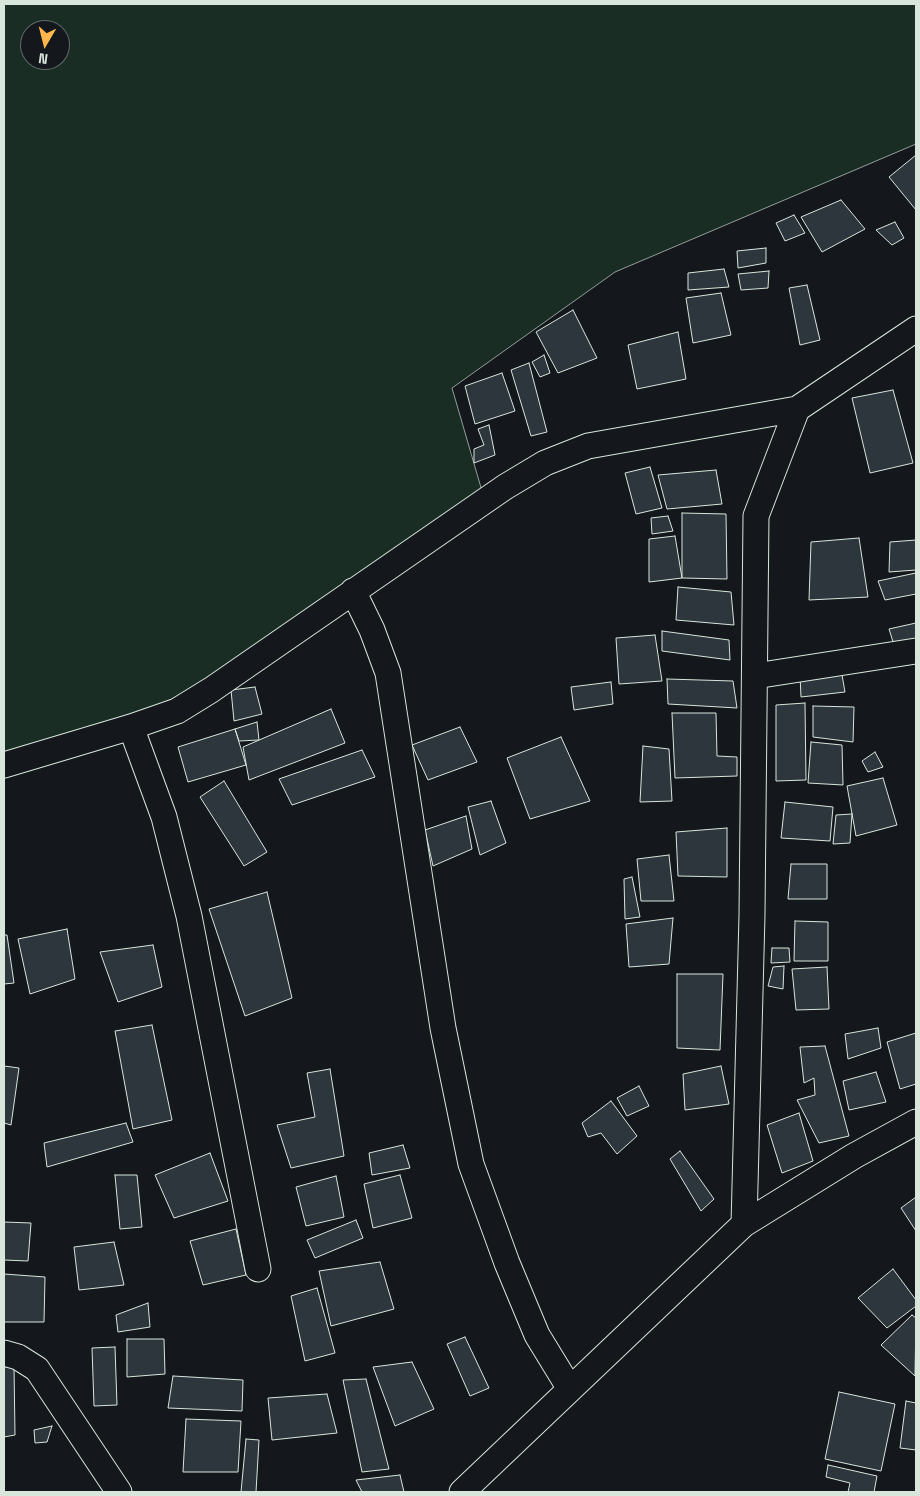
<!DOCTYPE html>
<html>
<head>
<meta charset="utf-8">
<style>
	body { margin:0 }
	#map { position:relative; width:920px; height:1496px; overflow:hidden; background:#14181c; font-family:"Space Grotesk",sans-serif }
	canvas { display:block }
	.frame { position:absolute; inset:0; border:5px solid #d8e6dc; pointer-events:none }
	.north { position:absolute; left:20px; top:20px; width:50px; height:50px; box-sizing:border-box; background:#14181c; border:1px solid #626a69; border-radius:50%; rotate:188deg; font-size:14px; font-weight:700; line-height:20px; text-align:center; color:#d8e6dc }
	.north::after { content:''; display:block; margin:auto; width:18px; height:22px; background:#ffb74d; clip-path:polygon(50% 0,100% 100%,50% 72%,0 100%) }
</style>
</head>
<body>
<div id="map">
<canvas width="920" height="1496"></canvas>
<div class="frame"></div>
<div class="north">N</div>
</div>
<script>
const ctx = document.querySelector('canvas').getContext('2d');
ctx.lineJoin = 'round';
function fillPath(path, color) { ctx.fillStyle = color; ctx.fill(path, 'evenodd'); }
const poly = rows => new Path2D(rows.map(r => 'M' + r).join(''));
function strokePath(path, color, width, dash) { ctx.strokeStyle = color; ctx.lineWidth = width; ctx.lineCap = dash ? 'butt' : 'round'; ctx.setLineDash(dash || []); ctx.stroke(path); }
const green = poly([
	[4,4,916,4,916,144,615,272,452,388,484,498,179,701,4,754,4,4],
	[30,30,60,30,60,60,30,60,30,30]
]);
fillPath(green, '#1a2d24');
strokePath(green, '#939e99', 1);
const building = poly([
	[916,155,916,210,889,177,916,155],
	[841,200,865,229,822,252,801,217,841,200],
	[794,215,805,233,785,241,776,223,794,215],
	[895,222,904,238,892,245,876,230,895,222],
	[766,248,766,263,738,268,737,251,766,248],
	[724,269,729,287,688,290,688,273,724,269],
	[769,271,768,288,741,290,738,274,769,271],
	[807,285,820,340,800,345,789,288,807,285],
	[721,293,731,335,693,343,686,298,721,293],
	[573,310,597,358,558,373,536,332,573,310],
	[678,332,686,379,637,389,628,345,678,332],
	[544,355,550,373,540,377,532,362,544,355],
	[529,363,547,432,531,436,511,370,529,363],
	[502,373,515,411,475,424,465,386,502,373],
	[893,390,913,463,870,473,852,398,893,390],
	[489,425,495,455,474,463,474,449,484,445,478,429,489,425],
	[650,467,662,508,636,514,625,473,650,467],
	[716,470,722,504,667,509,658,475,716,470],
	[682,513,726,514,727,579,682,578,682,513],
	[668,516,673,531,652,534,651,518,668,516],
	[675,536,682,578,649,582,649,539,675,536],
	[859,538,868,597,809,600,811,542,859,538],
	[916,540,916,570,889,572,890,542,916,540],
	[916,573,916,594,885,600,878,581,916,573],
	[678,587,731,592,734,625,676,620,678,587],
	[916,623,916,641,894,645,889,629,916,623],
	[662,631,729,640,730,660,662,651,662,631],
	[655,635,662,681,619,684,616,638,655,635],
	[841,669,845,692,801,697,800,675,841,669],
	[667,679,733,681,737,708,668,704,667,679],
	[611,682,613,704,574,710,571,687,611,682],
	[255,687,262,714,234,721,231,690,255,687],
	[805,703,806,780,776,781,776,705,805,703],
	[813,706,854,707,853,742,813,737,813,706],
	[331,709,345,743,249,780,243,747,331,709],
	[672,713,716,713,717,756,737,757,737,776,675,778,672,713],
	[257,722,259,740,239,741,235,729,257,722],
	[460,727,477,762,428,780,412,745,460,727],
	[235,729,246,765,188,782,178,747,235,729],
	[561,737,590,801,530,819,507,758,561,737],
	[811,742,842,745,843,785,808,783,811,742],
	[643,746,669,749,672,801,640,802,643,746],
	[362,750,375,777,292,805,279,779,362,750],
	[875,752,883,767,868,772,862,761,875,752],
	[883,778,897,825,856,836,847,786,883,778],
	[224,781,267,852,244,866,200,797,224,781],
	[491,801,506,843,480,855,468,807,491,801],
	[785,802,833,807,830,841,781,838,785,802],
	[852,814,850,843,833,844,836,815,852,814],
	[466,816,472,849,433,866,425,830,466,816],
	[727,828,727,877,678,876,676,832,727,828],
	[669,855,674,901,641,901,637,859,669,855],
	[791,864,827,864,827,899,788,899,791,864],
	[632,877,640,917,625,919,624,879,632,877],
	[267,892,292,998,245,1016,209,909,267,892],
	[673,918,669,964,629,967,626,924,673,918],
	[795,921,828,922,828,961,794,961,795,921],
	[67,929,75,979,30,994,18,939,67,929],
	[4,935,7,935,14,983,4,984,4,935],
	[153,945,162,987,118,1002,100,952,153,945],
	[772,948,789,948,790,962,771,963,772,948],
	[784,966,783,989,768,986,773,967,784,966],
	[827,967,829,1009,796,1010,792,969,827,967],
	[677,974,723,974,720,1050,677,1048,677,974],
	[152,1025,172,1120,133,1129,115,1031,152,1025],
	[878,1028,881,1048,848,1059,845,1034,878,1028],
	[916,1033,916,1084,900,1089,887,1042,916,1033],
	[825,1046,849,1136,819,1143,797,1100,815,1095,814,1078,804,1083,800,1047,825,1046],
	[4,1066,19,1068,11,1125,4,1123,4,1066],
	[721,1066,729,1104,685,1110,683,1074,721,1066],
	[330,1069,344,1156,291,1168,277,1125,315,1117,307,1073,330,1069],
	[876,1072,886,1102,849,1110,843,1081,876,1072],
	[639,1086,649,1106,627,1116,617,1098,639,1086],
	[611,1101,637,1136,617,1154,601,1133,588,1137,582,1123,611,1101],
	[799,1113,813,1161,782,1173,767,1125,799,1113],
	[126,1123,133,1142,47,1167,44,1143,126,1123],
	[403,1145,410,1168,372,1175,369,1153,403,1145],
	[680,1151,714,1199,701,1211,670,1159,680,1151],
	[210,1153,228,1201,174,1218,155,1175,210,1153],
	[115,1175,137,1175,142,1227,120,1229,115,1175],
	[400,1175,412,1218,373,1228,364,1184,400,1175],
	[336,1176,344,1217,306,1226,296,1187,336,1176],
	[916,1197,916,1231,901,1208,916,1197],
	[356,1220,363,1238,315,1258,307,1240,356,1220],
	[4,1222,31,1223,28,1261,4,1260,4,1222],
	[236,1229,246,1275,203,1285,190,1241,236,1229],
	[114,1242,124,1285,79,1290,74,1247,114,1242],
	[380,1262,394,1309,331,1326,319,1271,380,1262],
	[893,1269,916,1300,916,1306,887,1328,858,1298,893,1269],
	[4,1274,45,1277,44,1322,4,1322,4,1274],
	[317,1288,335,1353,305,1361,291,1296,317,1288],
	[148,1303,150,1327,118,1332,116,1315,148,1303],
	[912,1315,916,1318,915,1376,881,1345,912,1315],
	[465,1337,489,1388,470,1396,447,1344,465,1337],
	[127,1339,164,1339,165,1374,127,1377,127,1339],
	[115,1347,117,1405,94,1406,92,1348,115,1347],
	[412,1362,434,1409,395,1426,373,1367,412,1362],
	[14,1366,15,1435,4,1437,4,1367,14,1366],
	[173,1376,243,1380,242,1411,168,1408,173,1376],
	[366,1379,389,1469,362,1472,343,1380,366,1379],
	[839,1392,895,1404,881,1471,825,1459,839,1392],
	[327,1394,337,1433,272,1440,268,1398,327,1394],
	[906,1401,916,1403,916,1450,900,1448,906,1401],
	[186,1419,241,1421,238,1472,183,1472,186,1419],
	[52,1426,47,1442,35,1443,34,1430,52,1426],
	[246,1439,259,1440,256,1492,241,1492,246,1439],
	[828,1465,877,1476,874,1492,848,1492,850,1483,826,1477,828,1465],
	[400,1475,404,1492,362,1492,356,1480,400,1475]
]);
fillPath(building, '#2c363c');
strokePath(building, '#d8e6dc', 1);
const street = poly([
	[353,591,372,630,388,673,443,1028,471,1164,507,1263,537,1335,570,1389],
	[755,676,916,651],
	[131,727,164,817,189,916,258,1269],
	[4,765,131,727,177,711,211,690,505,487,545,463,588,446,797,409,916,329],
	[744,1224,752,915,756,516,797,409],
	[4,1353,18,1357,37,1369,119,1492],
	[462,1492,744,1224,854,1156,916,1122]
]);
strokePath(street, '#d8e6dc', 27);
strokePath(street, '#14181c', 25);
</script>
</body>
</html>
